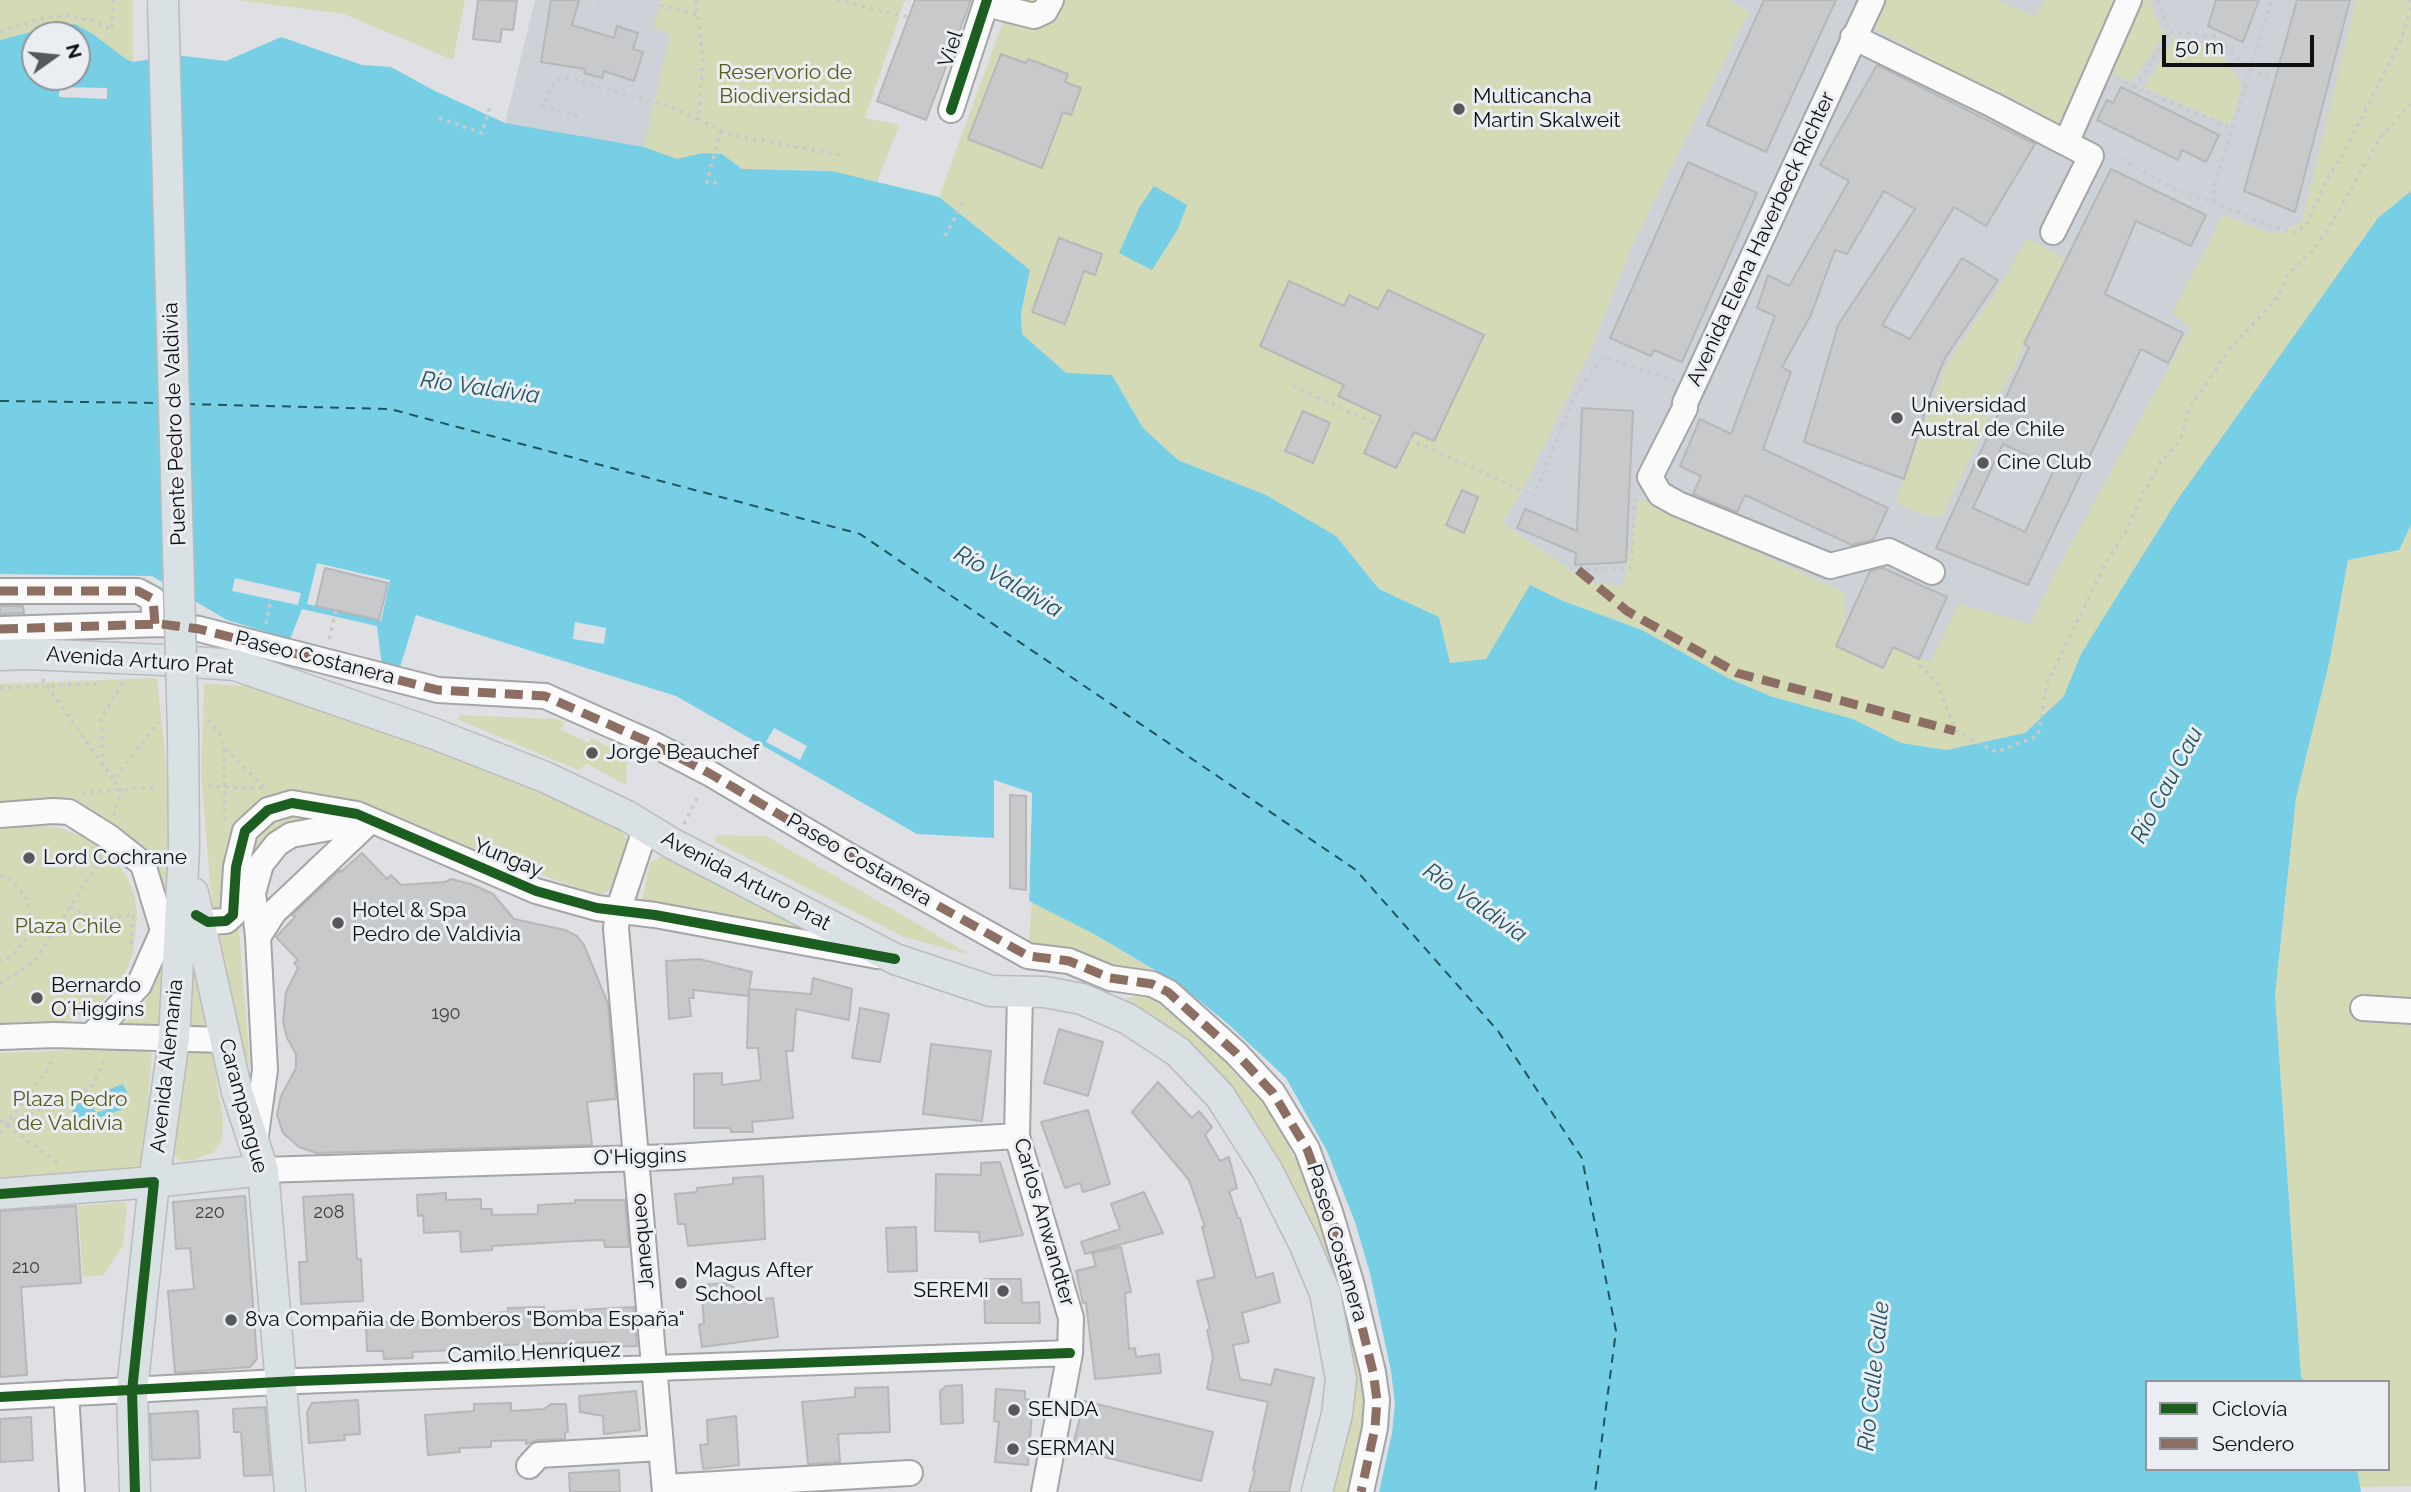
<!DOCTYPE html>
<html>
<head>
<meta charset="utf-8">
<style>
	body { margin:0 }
	#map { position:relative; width:2411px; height:1492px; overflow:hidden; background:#dee0e3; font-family:Raleway,sans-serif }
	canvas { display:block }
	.legend { position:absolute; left:2145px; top:1380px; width:245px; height:91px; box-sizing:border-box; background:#eaedf1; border:2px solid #929497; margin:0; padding:9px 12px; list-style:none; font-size:21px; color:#0e0f10 }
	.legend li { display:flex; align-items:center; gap:14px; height:35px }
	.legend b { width:35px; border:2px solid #929497 }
	.north { position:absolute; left:21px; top:21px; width:70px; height:70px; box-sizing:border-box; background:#eaedf1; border:2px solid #929497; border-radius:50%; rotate:75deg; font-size:19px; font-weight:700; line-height:28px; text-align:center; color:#0e0f10 }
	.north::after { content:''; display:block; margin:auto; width:24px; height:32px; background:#57585a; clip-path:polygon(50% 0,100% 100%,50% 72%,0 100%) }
	.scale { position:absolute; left:2162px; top:35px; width:152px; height:32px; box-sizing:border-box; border:4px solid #0e0f10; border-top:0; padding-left:9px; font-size:21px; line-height:24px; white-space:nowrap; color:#0e0f10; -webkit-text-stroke:5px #eaedf1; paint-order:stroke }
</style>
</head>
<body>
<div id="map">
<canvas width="2411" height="1492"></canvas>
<ul class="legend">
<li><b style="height:9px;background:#1b5e20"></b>Ciclovía</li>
<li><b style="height:9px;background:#8d6e63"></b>Sendero</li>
</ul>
<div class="north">N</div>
<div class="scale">50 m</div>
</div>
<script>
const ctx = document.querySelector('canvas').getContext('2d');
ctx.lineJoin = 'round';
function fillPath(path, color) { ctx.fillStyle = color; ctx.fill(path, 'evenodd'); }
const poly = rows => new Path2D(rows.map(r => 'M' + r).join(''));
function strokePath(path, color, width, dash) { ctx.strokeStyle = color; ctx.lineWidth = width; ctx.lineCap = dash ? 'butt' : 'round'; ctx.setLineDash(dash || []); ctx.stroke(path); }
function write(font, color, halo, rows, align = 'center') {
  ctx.font = font + ' Raleway,sans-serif'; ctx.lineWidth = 6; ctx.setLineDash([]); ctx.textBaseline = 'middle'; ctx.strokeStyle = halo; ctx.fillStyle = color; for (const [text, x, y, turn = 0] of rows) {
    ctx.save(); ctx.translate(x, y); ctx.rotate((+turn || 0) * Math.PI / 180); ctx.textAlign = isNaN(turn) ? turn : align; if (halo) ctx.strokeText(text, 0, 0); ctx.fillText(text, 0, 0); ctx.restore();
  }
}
fillPath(poly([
	[535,0,897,0,865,118,899,125,877,182,832,171,677,159,505,123],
	[1729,0,2411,0,2411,191,2378,218,2338,276,2065,696,1685,655,1503,523,1524,487,1591,349,1632,246,1749,12]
]), '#cdd2d9');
fillPath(poly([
	[0,0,133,0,133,62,126,59,93,34,75,24,50,27,0,40],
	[236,0,465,0,453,60,344,14],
	[661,0,905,0,865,118,899,125,877,182,825,170,742,169,722,154,703,153,677,159,644,147,670,34,654,28],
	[1011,0,1729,0,1749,12,1632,246,1591,349,1524,487,1503,523,1588,582,1623,586,1639,498,1846,593,1844,626,1930,662,1959,604,2030,624,2054,575,2190,329,2172,313,2223,215,2273,234,2302,222,2356,0,2411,0,2411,191,2378,218,2178,499,2081,654,2065,696,2025,733,1947,750,1901,743,1853,719,1773,697,1730,679,1642,630,1563,601,1530,586,1486,659,1450,663,1439,617,1379,589,1336,536,1266,495,1178,460,1143,428,1112,376,1066,373,1022,334,1021,313,1030,270,939,197],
	[1885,0,1999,0,2035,17,2045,0,2125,0,2065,135,1871,26],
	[2143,0,2149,0,2164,36,2131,82,2109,72],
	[2174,37,2217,47,2242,86,2230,125,2144,88],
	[2027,238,2066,259,1942,517,1926,516,1895,503,1948,361,2003,281],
	[2411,525,2411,1486,2360,1487,2357,1469,2388,1469,2388,1382,2306,1382,2301,1377,2275,995,2296,798,2330,659,2348,560,2399,550],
	[157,678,168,782,168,898,161,899,107,830,0,807,0,684],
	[204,684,252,686,500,770,620,829,628,840,629,850,618,881,609,891,598,895,432,836,266,800,221,911,214,908,212,905,201,773],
	[460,715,556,719,564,722,561,730,589,743,591,738,627,756,626,785,587,764,578,770,457,719],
	[298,813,324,820,277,832,256,849,240,873,248,840,281,815],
	[38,826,60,828,81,836,102,848,116,860,127,877,135,897,137,918,133,953,123,978,99,1004,83,1015,64,1022,0,1025,0,827],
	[717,835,766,836,971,955,904,937,714,841],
	[662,856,810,928,811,936,641,904,650,862],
	[1032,902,1094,934,1153,970,1157,979,1028,949],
	[239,929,250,1069,211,940],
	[186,931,207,1027,183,1026],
	[158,968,164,969,159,1025,120,1028,146,1001],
	[1153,992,1228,1056,1233,1071,1238,1077,1253,1083,1262,1094,1266,1110,1280,1119,1289,1132,1290,1151,1315,1188,1342,1278,1339,1295,1353,1321,1369,1398,1356,1465,1347,1484,1347,1492,1330,1492,1353,1406,1355,1369,1342,1316,1267,1145,1117,1001],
	[143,1047,152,1054,142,1170,0,1180,0,1053],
	[212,1052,223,1120,222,1140,214,1152,194,1160,180,1161,174,1155,171,1147,178,1053],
	[124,1202,127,1206,123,1245,104,1275,83,1277,78,1206]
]), '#d5dab6');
fillPath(poly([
	[75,24,93,34,126,59,133,62,175,55,226,61,281,37,362,65,391,67,433,90,505,123,644,147,677,159,703,153,722,154,742,169,832,171,939,197,1030,270,1021,313,1022,334,1066,373,1112,375,1143,428,1178,460,1266,495,1336,536,1379,589,1439,617,1450,663,1486,659,1530,585,1563,601,1642,630,1730,679,1773,697,1853,719,1901,743,1947,750,2025,733,2064,696,2081,654,2178,499,2378,218,2411,191,2411,525,2399,550,2348,560,2330,659,2296,798,2275,995,2301,1377,2306,1382,2147,1382,2147,1469,2357,1469,2361,1492,1379,1492,1392,1433,1395,1404,1391,1371,1370,1273,1355,1222,1327,1151,1286,1078,1227,1023,1180,985,1094,934,1029,901,1032,793,995,781,994,838,917,834,676,696,416,615,400,667,378,666,227,620,152,576,0,574,0,40,50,27],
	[35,35,77,35,77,77,35,77],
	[1154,186,1187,205,1178,229,1152,270,1119,253,1139,208],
	[122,1084,127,1091,126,1108,83,1123,72,1119,71,1114,80,1100,89,1097,96,1113,114,1107,108,1090]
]), '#76cfe5');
fillPath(poly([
	[59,87,107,88,107,99,59,97],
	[317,563,390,580,381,621,307,604],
	[235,578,301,593,298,605,232,591],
	[302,609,377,626,382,666,295,642,295,640,290,639],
	[575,622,606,628,604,644,573,639],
	[774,728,807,746,800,760,766,742],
	[994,780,1032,793,1029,901,1026,901,1029,795,998,785,998,838,994,841]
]), '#dee0e3');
strokePath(poly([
	[0,401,160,403],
	[186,404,390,409,860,534,1356,870,1498,1031,1582,1158,1616,1331,1595,1492]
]), '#205461', 2, [9, 7]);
const building = poly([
	[478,0,517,1,513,30,502,29,500,42,473,39,478,0],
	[551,0,579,0,572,25,614,38,617,26,638,33,633,49,643,52,634,81,604,71,602,78,584,73,585,69,541,62,551,0],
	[915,0,971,0,926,120,877,101,915,0],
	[1764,0,1836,0,1766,152,1707,125,1764,0],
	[2216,0,2259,0,2243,42,2208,26,2216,0],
	[2297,0,2350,0,2295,212,2244,191,2297,0],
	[1001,54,1026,63,1028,59,1068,74,1065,82,1081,88,1071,115,1063,112,1042,168,968,139,1001,54],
	[1877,65,2035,144,1986,226,1954,207,1882,325,1910,339,1962,258,1998,280,1945,358,1932,390,1904,479,1804,442,1838,325,1915,209,1884,191,1847,254,1835,250,1811,315,1782,367,1791,372,1763,449,1888,508,1873,540,1852,545,1745,495,1737,512,1693,494,1701,476,1680,466,1700,419,1731,434,1775,316,1757,308,1768,275,1789,286,1849,181,1820,165,1877,65],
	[2121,87,2219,135,2206,162,2182,150,2178,160,2097,120,2107,100,2113,103,2121,87],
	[1688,162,1757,193,1682,362,1654,350,1651,356,1610,338,1688,162],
	[2111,169,2206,215,2191,246,2136,221,2105,294,2183,333,2168,363,2141,349,2028,585,1936,548,2029,347,2024,344,2111,169],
	[2003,444,2055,468,2025,532,1973,508,2003,444],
	[1059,238,1102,254,1095,275,1084,271,1065,324,1032,312,1059,238],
	[1289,281,1344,306,1349,295,1378,309,1388,290,1484,335,1434,441,1414,432,1396,468,1364,453,1381,416,1338,396,1344,385,1260,346,1289,281],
	[1582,408,1633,411,1626,562,1575,565,1576,553,1517,528,1525,509,1577,531,1582,408],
	[1303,411,1330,423,1313,463,1285,451,1303,411],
	[1462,490,1478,497,1464,533,1446,525,1462,490],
	[325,568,388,583,379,620,316,606,325,568],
	[1883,568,1947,597,1919,659,1893,647,1883,668,1836,646,1870,571,1883,568],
	[0,606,23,606,24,613,0,614,0,606],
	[1010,795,1026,796,1026,890,1010,888,1010,795],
	[362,853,387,879,391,875,401,885,445,882,451,879,471,884,493,894,514,919,565,930,577,936,584,945,608,1004,616,1099,587,1102,592,1145,316,1153,299,1147,283,1133,277,1115,281,1096,296,1068,296,1054,287,1038,283,1022,286,992,298,968,294,963,298,960,276,937,295,917,292,915,340,870,341,872,362,853],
	[699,959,752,972,748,996,693,990,694,998,689,998,691,1016,669,1019,666,961,699,959],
	[813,978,852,989,849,1020,796,1009,793,1051,786,1051,793,1118,752,1122,753,1132,731,1132,730,1128,694,1128,694,1074,722,1073,722,1085,761,1080,758,1048,747,1048,749,989,811,994,813,978],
	[860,1008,889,1014,880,1062,852,1058,860,1008],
	[1059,1029,1103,1042,1088,1096,1044,1083,1059,1029],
	[931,1044,991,1051,982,1121,923,1114,931,1044],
	[1158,1082,1192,1118,1199,1111,1212,1127,1205,1135,1220,1161,1229,1157,1237,1188,1229,1191,1238,1218,1240,1218,1256,1278,1273,1273,1280,1302,1242,1313,1249,1342,1233,1345,1240,1379,1271,1385,1275,1369,1314,1378,1289,1492,1249,1492,1255,1471,1253,1470,1268,1402,1207,1389,1213,1357,1207,1330,1210,1329,1197,1281,1215,1277,1202,1227,1205,1227,1189,1180,1132,1112,1158,1082],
	[1088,1110,1110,1184,1083,1192,1080,1183,1065,1188,1041,1122,1088,1110],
	[1000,1162,1023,1235,980,1242,979,1232,935,1231,936,1174,981,1175,981,1163,1000,1162],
	[763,1176,765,1239,688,1246,685,1224,678,1224,675,1194,697,1192,697,1188,733,1184,733,1178,763,1176],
	[1144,1192,1163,1233,1085,1254,1081,1242,1120,1229,1111,1204,1144,1192],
	[446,1193,446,1200,481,1199,481,1209,492,1209,492,1215,538,1214,538,1205,575,1203,575,1200,625,1200,629,1247,605,1247,604,1240,576,1241,492,1246,492,1250,461,1252,460,1231,424,1233,423,1215,418,1216,417,1195,446,1193],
	[353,1194,357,1259,361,1259,363,1301,301,1304,299,1262,307,1262,303,1197,353,1194],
	[245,1196,257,1359,250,1367,175,1373,168,1291,194,1289,190,1248,176,1249,173,1202,245,1196],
	[76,1206,81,1283,21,1287,27,1375,0,1377,0,1211,76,1206],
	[916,1227,917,1271,888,1272,886,1228,916,1227],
	[1121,1247,1131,1292,1125,1293,1129,1349,1135,1348,1136,1357,1159,1354,1161,1373,1095,1379,1086,1302,1083,1303,1076,1271,1096,1266,1092,1253,1121,1247],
	[984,1279,1021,1279,1022,1303,1039,1302,1040,1323,985,1323,984,1279],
	[726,1283,735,1288,736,1302,773,1298,778,1337,702,1347,699,1325,704,1323,701,1285,726,1283],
	[544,1307,544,1312,634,1307,637,1346,606,1347,606,1342,497,1345,497,1348,412,1352,413,1358,384,1359,383,1351,367,1351,366,1323,420,1321,420,1318,508,1312,508,1308,544,1307],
	[962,1385,963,1423,941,1424,940,1391,946,1386,962,1385],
	[888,1387,890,1432,838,1434,840,1462,808,1464,802,1402,855,1397,855,1388,888,1387],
	[996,1389,1025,1391,1025,1399,1033,1400,1028,1465,995,1462,999,1422,994,1421,996,1389],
	[636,1391,640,1430,604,1434,603,1416,580,1412,579,1396,636,1391],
	[358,1400,360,1434,344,1435,345,1440,309,1443,307,1412,312,1403,358,1400],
	[1084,1401,1213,1432,1201,1481,1072,1449,1084,1401],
	[511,1403,511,1411,544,1409,551,1404,566,1404,568,1432,565,1432,565,1439,538,1440,526,1444,526,1440,491,1441,491,1447,459,1448,460,1452,428,1455,425,1415,474,1411,474,1404,511,1403],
	[265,1407,271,1475,244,1476,241,1432,234,1432,233,1409,265,1407],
	[198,1411,200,1458,152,1460,150,1414,198,1411],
	[736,1416,739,1465,703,1469,700,1445,708,1444,707,1420,736,1416],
	[31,1417,33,1460,0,1462,0,1419,31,1417],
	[619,1470,620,1492,570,1492,569,1473,619,1470]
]);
fillPath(building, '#c7c9cb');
strokePath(building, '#b5b7b9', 2);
const minor = poly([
	[1872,0,1685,403,1685,408,1650,477,1660,494,1678,504,1830,566,1889,551,1932,572],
	[986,4,1034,16,1045,11,1051,0],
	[1853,37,1993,105,2091,156,2053,232],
	[951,110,987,0],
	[2066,143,2129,0],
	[0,591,138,591,153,599,155,624],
	[0,629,161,624,199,629,438,690,545,696,651,743,709,773,851,857,1028,956,1069,961,1110,978,1152,984,1168,992,1236,1053,1273,1093,1307,1149,1330,1212,1352,1286,1373,1372,1377,1400,1375,1428,1361,1492],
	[0,815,53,811,69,812,109,837,143,864,163,930],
	[646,827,618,911,616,928,665,1492],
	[196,915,208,922,226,921,233,915,236,867,245,831,268,810,292,803,357,814,536,891,597,908,655,915,877,956],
	[258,937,274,912,370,821],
	[1020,991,1017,1136,1071,1318,1070,1353,1044,1492],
	[2363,1008,2411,1011],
	[91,1036,139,985,170,915],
	[0,1037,54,1035,224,1040],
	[255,1142,265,1070,258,937,253,893,261,864,277,844,291,835,362,822],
	[263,1170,674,1157,1017,1136],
	[66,1393,72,1492],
	[0,1397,297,1381,1070,1353],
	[529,1466,539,1455,661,1448],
	[665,1487,910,1473]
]);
const major = poly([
	[0,655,28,654,164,660,235,665,435,734,545,777,627,816,673,844,895,959,991,991,1045,992,1082,999,1128,1019,1178,1052,1220,1096,1267,1170,1304,1243,1325,1293,1341,1379,1337,1414,1317,1492],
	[193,893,237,1092,263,1170,290,1492],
	[0,1194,154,1182,263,1170],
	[135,1492,132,1391,154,1182,174,1039,184,848,183,732]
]);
strokePath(minor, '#a4a5a7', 28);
strokePath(major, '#babbbc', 33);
strokePath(poly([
	[599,0,600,2],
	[696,0,703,61,698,119,732,135,840,155],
	[837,0,908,17],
	[2157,0,2170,32,2214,36,2250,69,2275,81],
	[660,5,698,15],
	[0,32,43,18,66,15,93,21,112,30,113,0],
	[2116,79,2233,129],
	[2135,88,2170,32],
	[578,116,542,106,556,80,567,78,636,97,665,105,698,119],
	[439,118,482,133,490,106],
	[2121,159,2176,190,2213,202,2265,224,2292,233,2305,227,2327,179,2343,154,2400,42,2411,8,2409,0],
	[717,183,707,182,721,130],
	[2213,202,2215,184,2272,0],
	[945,236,964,200],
	[1293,386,1534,496,1575,395,1604,357,1674,380],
	[1578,570,1631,568,1635,497],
	[266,624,271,599],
	[329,639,336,610],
	[1919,665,1937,682,1955,731,1996,752,2038,736,2047,683,2107,561,2125,533,2143,493,2161,462,2181,439,2189,409,2228,351,2277,298,2288,274,2313,251,2329,227,2382,135,2411,104],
	[42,679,114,780],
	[0,688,98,684],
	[208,720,220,734,224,747,265,788],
	[224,749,225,822],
	[103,765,101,719,123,682],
	[208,786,262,788],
	[82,793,158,787],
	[114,816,121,790,114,780,158,722],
	[684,824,699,794],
	[0,875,8,878,19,888,28,902,30,918,28,933,21,946,10,957,0,961],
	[70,907,95,919,133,914],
	[131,944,133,914],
	[0,984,35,961,102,857],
	[0,1120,60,1165],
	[6,1124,91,1088,104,1060],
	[0,1133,50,1066,53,1055]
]), '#c9c9ca', 3.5, [3.5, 5]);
strokePath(minor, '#fafafb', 24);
strokePath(major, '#dae1e5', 30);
const majorBridge = poly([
	[163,0,183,732]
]);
strokePath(majorBridge, '#babbbc', 33, []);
strokePath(majorBridge, '#dae1e5', 30);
strokePath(poly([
	[1578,570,1627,611,1737,673,1955,731],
	[0,591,138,591,153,599,155,624],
	[0,629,161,624,199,629,438,690,545,696,651,743,709,773,851,857,1028,956,1069,961,1110,978,1152,984,1168,992,1236,1053,1273,1093,1307,1149,1330,1212,1352,1286,1373,1372,1377,1400,1375,1428,1361,1492]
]), '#8d6e63', 9, [18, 9]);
strokePath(poly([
	[951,110,987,0],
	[196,915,208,922,226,921,233,915,236,867,245,831,268,810,292,803,357,814,536,891,597,908,655,915,895,959],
	[0,1194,154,1182,132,1391,135,1492],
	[0,1397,297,1381,1070,1353]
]), '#1b5e20', 10);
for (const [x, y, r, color] of [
	[1459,109,7,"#57585a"],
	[1897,418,7,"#57585a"],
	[1983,463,7,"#57585a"],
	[592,753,7,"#57585a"],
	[29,858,7,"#57585a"],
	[338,923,7,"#57585a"],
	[37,998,7,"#57585a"],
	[681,1283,7,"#57585a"],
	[1003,1291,7,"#57585a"],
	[231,1320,7,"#57585a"],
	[1014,1410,7,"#57585a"],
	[1013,1449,7,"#57585a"]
]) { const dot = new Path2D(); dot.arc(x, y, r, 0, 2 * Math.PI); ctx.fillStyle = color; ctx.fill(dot); strokePath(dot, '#eaedf1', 2.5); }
write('18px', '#3c3e3f', null, [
	["190",446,1014],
	["220",210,1213],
	["208",329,1213],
	["210",26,1268]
]);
write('21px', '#0e0f10', '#eaedf1', [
	["Viel",951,49,-72],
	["Avenida Elena Haverbeck Richter",1761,239,-65],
	["Puente Pedro de Valdivia",175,424,-92],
	["Paseo Costanera",315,658,14],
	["Avenida Arturo Prat",140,661,4],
	["Yungay",508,858,22],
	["Paseo Costanera",859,860,30],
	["Avenida Arturo Prat",746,881,28],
	["Avenida Alemania",167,1066,-84],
	["Carampangue",243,1106,75],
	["O'Higgins",640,1157,-2],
	["Carlos Anwandter",1044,1222,74],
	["Janequeo",643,1241,-95],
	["Paseo Costanera",1337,1243,73],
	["Camilo Henríquez",534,1353,-2]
]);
write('21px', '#565b19', '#eaedf1', [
	["Reservorio de",785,73],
	["Biodiversidad",785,97],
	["Plaza Chile",68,927],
	["Plaza Pedro",70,1100],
	["de Valdivia",70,1124]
]);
write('21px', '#0e0f10', '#eaedf1', [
	["Multicancha",1473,97],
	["Martin Skalweit",1473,121],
	["Universidad",1911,406],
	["Austral de Chile",1911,430],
	["Cine Club",1997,463],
	["Jorge Beauchef",606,753],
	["Lord Cochrane",43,858],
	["Hotel & Spa",352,911],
	["Pedro de Valdivia",352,935],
	["Bernardo",51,986],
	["O´Higgins",51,1010],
	["Magus After",695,1271],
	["School",695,1295],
	["SEREMI",989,1291,"right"],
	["8va Compañia de Bomberos \"Bomba España\"",245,1320],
	["SENDA",1028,1410],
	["SERMAN",1027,1449]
], 'left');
write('italic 23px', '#205461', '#eaedf1', [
	["Río Valdivia",480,388,8],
	["Río Valdivia",1008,582,30],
	["Río Cau Cau",2167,785,-62],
	["Río Valdivia",1475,903,35],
	["Río Calle Calle",1874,1376,-84]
]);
</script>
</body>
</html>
